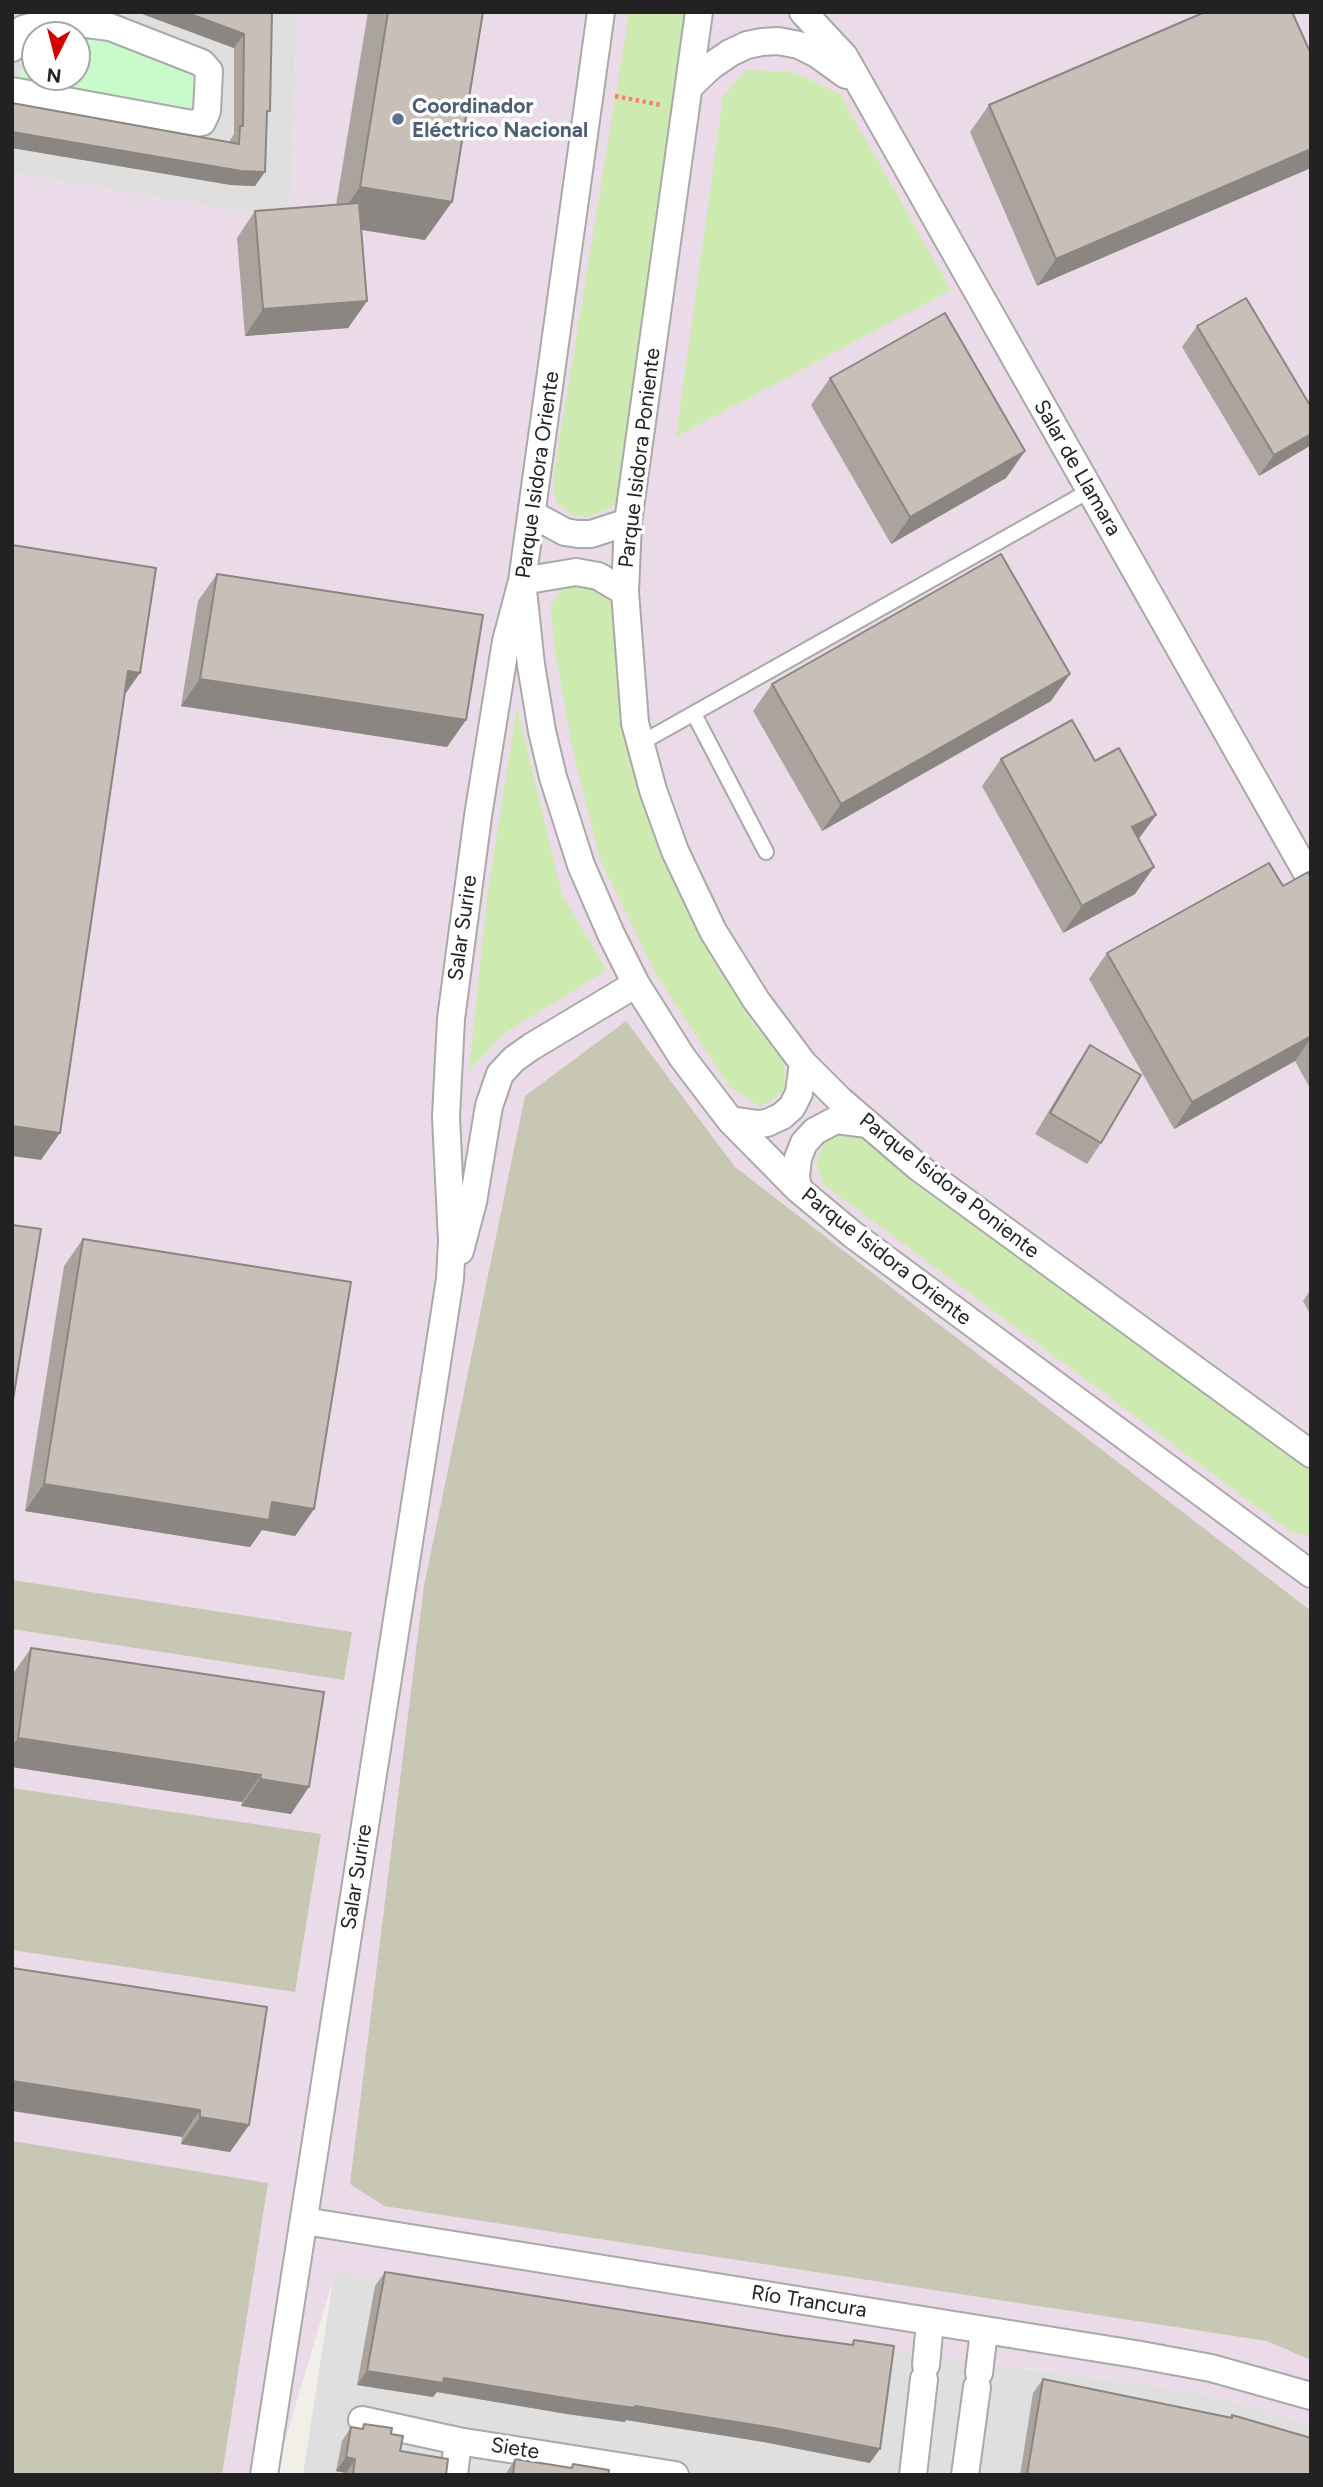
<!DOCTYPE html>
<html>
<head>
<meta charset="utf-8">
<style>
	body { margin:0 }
	#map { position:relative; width:1323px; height:2487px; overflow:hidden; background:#f2efe9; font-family:Figtree,sans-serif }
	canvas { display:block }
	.frame { position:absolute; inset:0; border:14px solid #222; pointer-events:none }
	.north { position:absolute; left:21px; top:21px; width:70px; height:70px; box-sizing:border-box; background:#fff; border:2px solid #a7a7a7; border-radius:50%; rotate:186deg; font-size:19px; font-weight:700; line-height:28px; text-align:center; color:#222 }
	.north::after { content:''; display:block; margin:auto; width:24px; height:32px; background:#d40000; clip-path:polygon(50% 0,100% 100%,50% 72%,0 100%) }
</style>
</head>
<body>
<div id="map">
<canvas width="1323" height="2487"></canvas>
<div class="frame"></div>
<div class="north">N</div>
</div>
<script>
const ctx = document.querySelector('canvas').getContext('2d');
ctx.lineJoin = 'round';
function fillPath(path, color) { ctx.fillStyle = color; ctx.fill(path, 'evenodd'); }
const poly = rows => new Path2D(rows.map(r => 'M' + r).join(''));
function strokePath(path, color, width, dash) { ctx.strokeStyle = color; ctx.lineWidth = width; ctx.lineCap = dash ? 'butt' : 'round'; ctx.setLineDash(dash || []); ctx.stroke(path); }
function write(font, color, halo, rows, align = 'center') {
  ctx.font = font + ' Figtree,sans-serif'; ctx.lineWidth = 7; ctx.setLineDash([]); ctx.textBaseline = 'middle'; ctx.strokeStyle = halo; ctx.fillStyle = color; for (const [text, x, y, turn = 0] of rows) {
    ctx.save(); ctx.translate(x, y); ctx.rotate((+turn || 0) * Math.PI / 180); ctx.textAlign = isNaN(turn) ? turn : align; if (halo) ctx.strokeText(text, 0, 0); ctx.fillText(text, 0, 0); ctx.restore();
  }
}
fillPath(poly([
	[12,12,297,12,291,220,12,173],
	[35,35,77,35,77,77,35,77],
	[346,2259,1022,2368,1163,2387,1222,2398,1311,2425,1311,2475,303,2475,334,2273]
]), '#e0dfdf');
fillPath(poly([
	[297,12,1311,12,1311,2425,1222,2398,1163,2387,335,2273,275,2475,12,2475,12,173,291,220]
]), '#ebdbe8');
fillPath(poly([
	[626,1021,735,1167,1311,1611,1311,2360,1267,2341,384,2206,350,2184,424,1586,525,1096],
	[12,1580,352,1632,344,1680,12,1629],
	[12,1788,321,1834,295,1992,12,1950],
	[12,2141,268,2183,222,2475,12,2475]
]), '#c7c7b4');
fillPath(poly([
	[629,12,686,12,619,496,611,507,589,517,573,515,556,502,553,481],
	[746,70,793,72,840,94,951,290,676,437,723,97],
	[564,587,592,588,610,597,629,749,660,854,714,962,758,1030,784,1058,785,1091,761,1107,730,1087,657,976,601,862,571,743,555,650,550,606],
	[517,707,562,895,607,970,505,1033,469,1071,488,891],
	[844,1133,869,1137,1311,1465,1311,1535,1292,1533,823,1184,816,1161,825,1142]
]), '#cdebb0');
fillPath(poly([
	[59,33,95,36,190,71,196,81,193,106,183,110,20,79,19,70,35,68,35,77,77,77,77,35,59,35]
]), '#c8facc');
const service = poly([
	[694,714,766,852],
	[641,743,1089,491]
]);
const minor = poly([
	[601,12,522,581,531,665,542,731,553,777,581,865,611,934,636,984,682,1057,730,1120,798,1189,852,1234,1311,1574],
	[699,12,628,522,625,592,635,723,653,790,675,851,713,931,756,1000,803,1063,840,1100,918,1167,1311,1454],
	[803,12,844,56,1311,880],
	[12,48,23,29,56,20,110,27,202,63,209,71,207,111,202,122,192,124,12,91],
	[689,87,711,66,730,53,747,45,762,42,778,41,799,45,817,54,846,75],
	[532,514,565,532,578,534,591,534,628,522],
	[730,1120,758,1124,767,1123,782,1116,792,1107,799,1093,803,1063],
	[798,1189,796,1176,798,1158,804,1143,815,1131,836,1120,867,1124],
	[460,1251,473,1202,489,1106,500,1074,514,1059,531,1047,636,984],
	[304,2221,1135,2354,1211,2368,1311,2396],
	[926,2365,930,2322],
	[979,2373,984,2331],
	[362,2420,458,2441,675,2475],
	[264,2475,450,1279,452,1241,446,1117,451,1019,478,816,506,641,522,581,576,572,598,576,625,592],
	[454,2475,458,2441],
	[913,2475,924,2379],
	[965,2475,977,2387]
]);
strokePath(service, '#a9a9a9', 18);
strokePath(minor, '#a9a9a9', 30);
strokePath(poly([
	[615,96,661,105]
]), '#fa8072', 4.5, [3.5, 3.5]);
strokePath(service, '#fff', 14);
strokePath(minor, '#fff', 26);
fillPath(poly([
	[137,12,272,12,266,116,255,186,231,185,12,148,12,103,230,142,230,140,234,134,234,48],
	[368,12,483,12,425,240,361,230,367,301,348,328,245,336,237,238,255,211,336,205],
	[1292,12,1037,286,970,132,989,105],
	[1197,326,1311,407,1311,444,1308,447,1259,476,1182,347],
	[830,378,1025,451,1006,478,891,544,811,405],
	[217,574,466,720,447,747,181,706,198,601],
	[772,684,1051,701,822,831,753,711],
	[1001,759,1156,815,1138,840,1135,894,1063,933,982,786],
	[1311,878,1311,1090,1295,1061,1174,1129,1089,979,1107,953,1283,886],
	[1090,1045,1101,1143,1087,1164,1035,1134,1076,1066],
	[83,1239,314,1509,295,1536,262,1530,250,1547,25,1511,64,1266],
	[1311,1289,1311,1316,1303,1301],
	[31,1648,324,1692,291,1814,241,1806,242,1802,12,1767,12,1675],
	[12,1968,249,2125,230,2152,181,2144,182,2137],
	[385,2272,786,2336,851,2345,854,2340,870,2463,764,2442,626,2420,625,2422,567,2414,437,2392,433,2397,357,2385,375,2286],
	[1043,2379,1231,2417,1232,2415,1311,2475,1020,2475,1033,2393],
	[364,2424,391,2434,400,2451,446,2475,345,2475,346,2473,336,2471,342,2441,351,2427,361,2429],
	[515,2459,570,2468,573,2464,608,2475,505,2475]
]), '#aba49e');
fillPath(poly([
	[137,12,185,12,244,34,234,48],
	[12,132,265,172,255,186,231,185,12,148],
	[1311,149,1311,168,1037,286,1056,259],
	[360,187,452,202,425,240,333,225],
	[367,301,348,328,245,336,263,309],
	[1311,434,1311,444,1308,447,1259,476,1274,455],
	[1025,451,1006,478,891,544,910,517],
	[128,671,140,673,121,700],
	[1070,674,1051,701,822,831,841,804],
	[200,679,466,720,447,747,181,706],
	[1156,815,1137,841,1132,827],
	[1154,867,1135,894,1063,933,1082,906],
	[1311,1036,1311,1038,1295,1061,1174,1129,1192,1102],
	[12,1126,60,1133,41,1160,12,1156],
	[44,1484,272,1502,314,1509,295,1536,262,1530,250,1547,25,1511],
	[18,1738,261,1775,242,1802,12,1767,12,1746],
	[260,1779,309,1787,291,1814,241,1806],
	[12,2081,200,2110,182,2137,12,2111],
	[200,2117,249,2125,230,2152,181,2144],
	[367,2371,444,2378,635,2406,774,2428,880,2449,870,2463,764,2442,626,2420,625,2422,567,2414,437,2392,433,2397,357,2385],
	[346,2457,355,2459,346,2473,336,2471]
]), '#8b8681');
const building = poly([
	[185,12,272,12,270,111,267,111,265,172,241,171,12,132,12,103,239,144,240,126,243,126,244,34,185,12],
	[388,12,483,12,452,202,360,187,388,12],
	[1205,12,1292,12,1311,54,1311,149,1056,259,989,105,1205,12],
	[359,203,367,301,263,309,255,211,359,203],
	[1246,298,1311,407,1311,434,1274,455,1197,326,1246,298],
	[945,313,1025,451,910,517,830,378,945,313],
	[12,545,156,568,140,673,128,671,60,1133,12,1126,12,545],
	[1001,554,1070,674,841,804,772,684,1001,554],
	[217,574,483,615,466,720,200,679,217,574],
	[1072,720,1095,761,1119,748,1156,815,1132,827,1154,867,1082,906,1001,759,1072,720],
	[1269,863,1283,886,1308,872,1311,878,1311,1036,1192,1102,1107,953,1269,863],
	[1090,1045,1141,1075,1101,1143,1050,1113,1090,1045],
	[12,1225,41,1229,12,1406,12,1225],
	[83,1239,351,1282,314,1509,272,1502,269,1520,44,1484,83,1239],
	[31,1648,324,1692,309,1787,260,1779,261,1775,18,1738,31,1648],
	[12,1968,267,2007,249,2125,200,2117,200,2110,12,2081,12,1968],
	[385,2272,786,2336,853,2345,854,2340,894,2346,880,2449,774,2428,635,2406,635,2408,577,2400,444,2378,443,2383,367,2371,385,2272],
	[1043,2379,1232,2418,1232,2415,1311,2438,1311,2475,1027,2475,1043,2379],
	[364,2424,392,2428,391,2434,403,2436,400,2451,448,2459,446,2475,353,2475,355,2459,346,2457,351,2427,363,2429,364,2424],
	[515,2459,572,2468,573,2464,609,2470,608,2475,513,2475,515,2459]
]);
fillPath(building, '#c7bfb8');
strokePath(building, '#8b8681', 2);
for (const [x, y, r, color] of [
	[398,119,7,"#5c6f8a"]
]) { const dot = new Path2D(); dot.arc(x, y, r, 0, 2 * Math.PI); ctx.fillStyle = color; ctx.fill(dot); strokePath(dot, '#fff', 2.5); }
write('bold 21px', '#4e5e75', '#fff', [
	["Coordinador",412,107],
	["Eléctrico Nacional",412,131]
], 'left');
write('21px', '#222', '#fff', [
	["Parque Isidora Poniente",640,458,-83],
	["Salar de Llamara",1077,468,60],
	["Parque Isidora Oriente",538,475,-82],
	["Salar Surire",463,928,-82],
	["Parque Isidora Poniente",949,1186,38],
	["Parque Isidora Oriente",886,1257,38],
	["Salar Surire",357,1877,-81],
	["Río Trancura",809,2302,9],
	["Siete",515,2449,9]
]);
</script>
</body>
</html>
